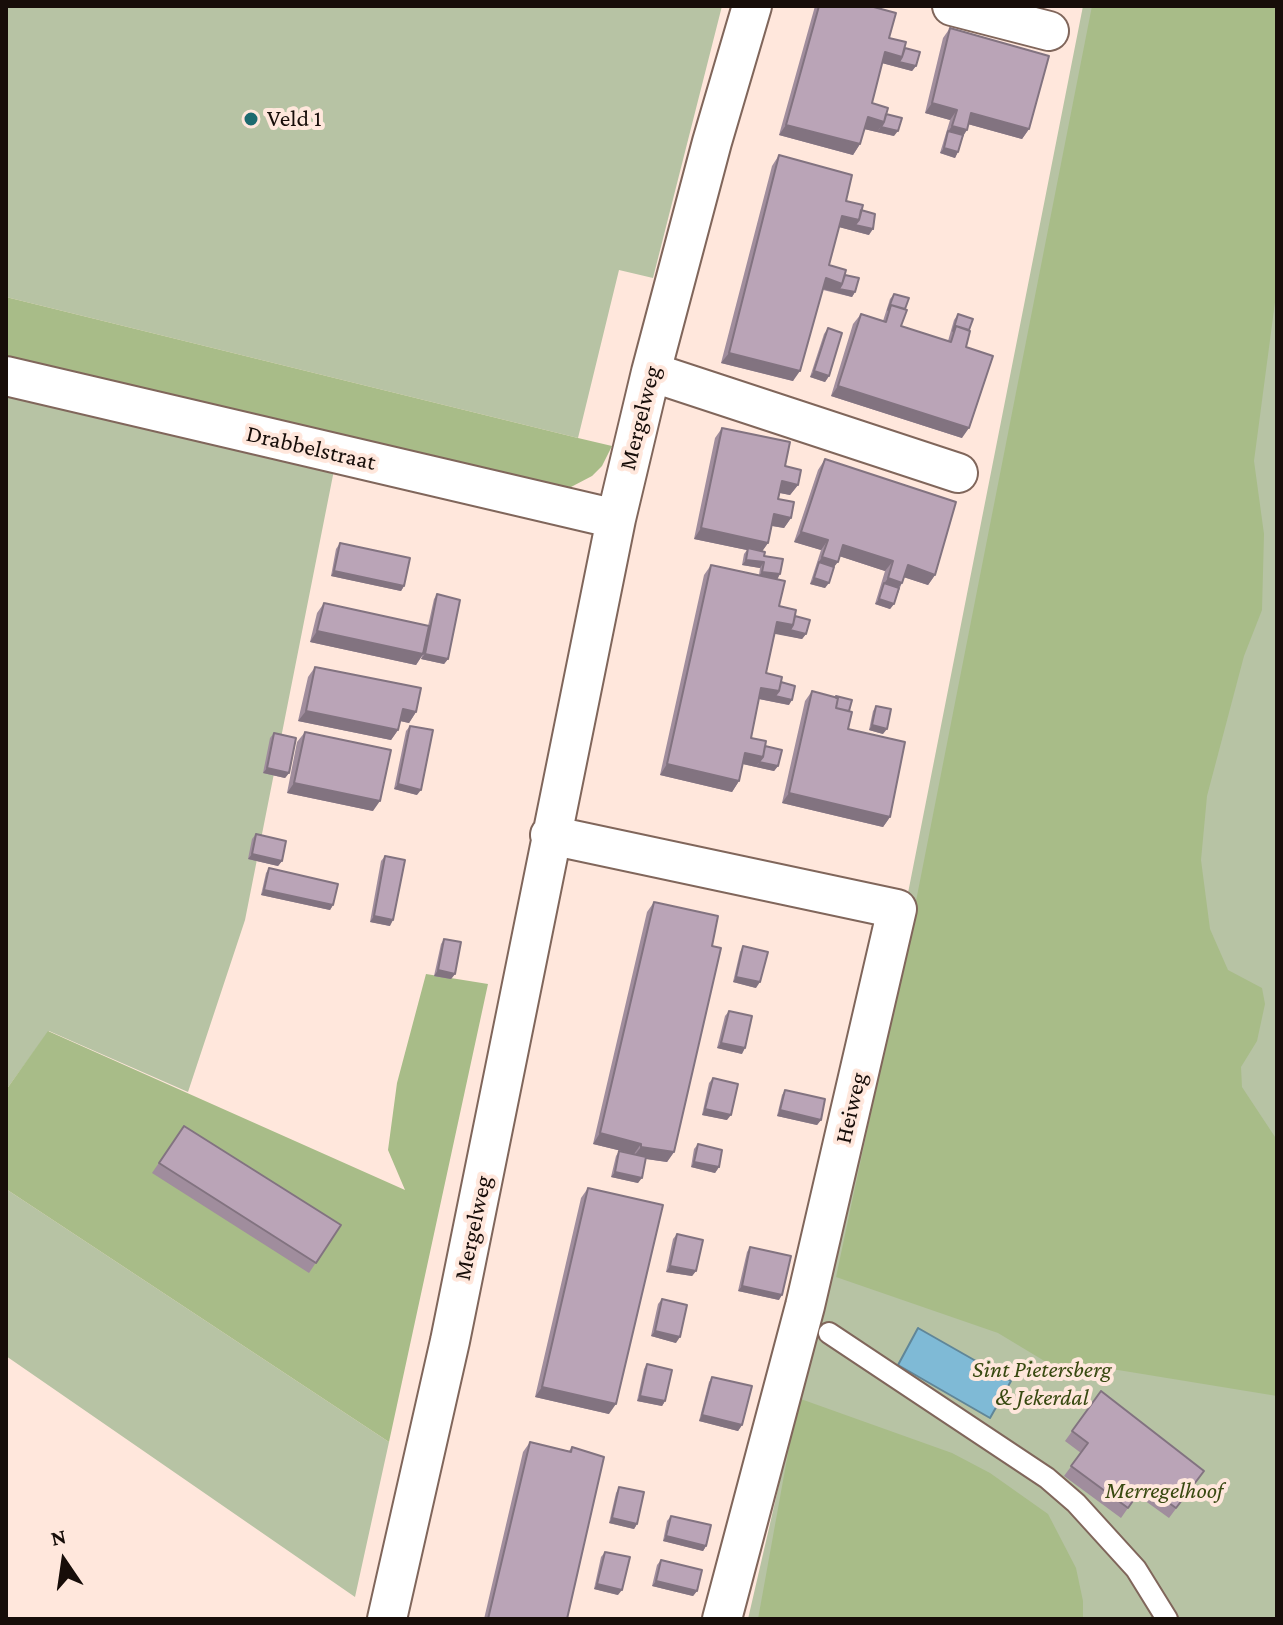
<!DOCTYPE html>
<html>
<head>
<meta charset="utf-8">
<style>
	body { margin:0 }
	#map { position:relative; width:1283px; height:1625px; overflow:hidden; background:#ffe7dc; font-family:"Crimson Pro",serif }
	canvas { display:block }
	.frame { position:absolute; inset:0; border:8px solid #170d09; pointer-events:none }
	.north { position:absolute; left:24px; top:1521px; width:80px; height:80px; -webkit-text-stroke:6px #ffe7dc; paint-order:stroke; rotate:347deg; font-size:22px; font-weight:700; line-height:32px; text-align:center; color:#170d09 }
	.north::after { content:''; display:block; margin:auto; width:28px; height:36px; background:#170d09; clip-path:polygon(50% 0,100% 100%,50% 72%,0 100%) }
</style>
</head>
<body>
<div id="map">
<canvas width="1283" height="1625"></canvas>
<div class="frame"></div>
<div class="north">N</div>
</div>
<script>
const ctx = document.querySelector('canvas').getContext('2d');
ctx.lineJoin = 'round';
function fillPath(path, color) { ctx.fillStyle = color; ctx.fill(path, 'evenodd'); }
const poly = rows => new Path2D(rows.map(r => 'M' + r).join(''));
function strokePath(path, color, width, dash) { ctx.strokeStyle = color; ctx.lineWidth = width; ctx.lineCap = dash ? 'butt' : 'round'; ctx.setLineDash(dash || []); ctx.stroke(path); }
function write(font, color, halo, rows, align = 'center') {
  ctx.font = font + ' "Crimson Pro",serif'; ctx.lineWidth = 8; ctx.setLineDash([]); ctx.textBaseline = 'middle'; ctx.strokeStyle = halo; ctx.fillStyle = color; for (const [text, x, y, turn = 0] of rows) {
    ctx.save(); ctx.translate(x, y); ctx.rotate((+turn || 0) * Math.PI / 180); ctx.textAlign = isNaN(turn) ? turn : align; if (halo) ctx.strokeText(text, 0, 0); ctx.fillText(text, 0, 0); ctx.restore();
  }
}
fillPath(poly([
	[6,6,722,6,653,278,619,270,578,438,6,297],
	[1083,6,1277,6,1277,1619,748,1619,838,1229,907,898],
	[6,390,335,465,245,920,188,1092,49,1031,6,1090],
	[6,1189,389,1442,355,1597,6,1356]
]), '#b7c3a4');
fillPath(poly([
	[1092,6,1277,6,1277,287,1254,461,1264,534,1262,610,1244,656,1207,796,1201,860,1210,929,1228,970,1262,988,1265,1004,1257,1041,1241,1067,1242,1087,1277,1140,1277,1396,1118,1370,1061,1371,998,1333,836,1277,917,896],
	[6,297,578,438,612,446,602,466,592,476,571,487,556,490,6,364],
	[426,974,488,984,389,1442,6,1189,6,1090,48,1031,405,1190,388,1150,397,1083],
	[798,1398,952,1453,990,1473,1048,1514,1076,1568,1083,1601,1083,1619,758,1619]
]), '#a8bc88');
const water = poly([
	[918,1328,1011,1381,990,1418,898,1365,918,1328]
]);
fillPath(water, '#7fbad6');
strokePath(water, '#608698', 2);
const lane = poly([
	[829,1333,1047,1478,1076,1503,1136,1569,1167,1619]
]);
const street = poly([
	[952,6,1049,31],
	[651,372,958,473],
	[6,376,616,519],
	[550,835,897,909,805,1306,722,1619],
	[387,1619,450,1341,616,519,651,372,712,142,752,6]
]);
strokePath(lane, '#80665b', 24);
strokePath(street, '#80665b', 42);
strokePath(lane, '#fff', 20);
strokePath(street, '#fff', 38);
fillPath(poly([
	[815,6,870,6,889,38,905,48,916,66,912,71,882,63,872,103,886,114,894,136,864,129,860,144,853,155,779,135],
	[950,28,1029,129,1022,139,968,124,955,158,940,153,950,120,925,113,943,38],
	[779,155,861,210,869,235,839,227,829,265,845,275,855,292,852,297,823,290,793,381,721,363,772,166],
	[894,294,901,326,948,341,954,320,958,314,969,330,966,347,962,438,831,396,853,324,861,314,883,321,890,299],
	[828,328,829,376,825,382,810,377,824,334],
	[722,428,785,466,798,485,790,495,780,493,778,499,791,518,784,528,772,526,768,543,762,551,777,579,779,606,795,616,806,634,802,639,774,633,766,673,781,682,789,705,759,699,751,738,765,746,778,766,774,771,743,764,739,781,732,792,660,775,704,575,711,565,759,575,760,568,742,565,744,554,747,550,694,539,715,438],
	[825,459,935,575,928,585,904,577,894,604,890,609,875,604,885,571,839,556,825,588,810,584,821,550,794,542,818,470],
	[340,543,404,586,401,591,331,576,336,549],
	[437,594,448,659,444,664,421,659,422,656,416,665,310,642,317,613,324,603,428,626,434,599],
	[315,667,416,712,409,723,400,721,398,730,391,740,298,721,308,677],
	[812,691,849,711,848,729,890,817,883,827,782,803,805,701],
	[876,706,883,734,869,730,873,711],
	[410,726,417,795,394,789,406,731],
	[305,732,373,811,287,793,297,742],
	[274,733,289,773,285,778,263,773,270,738],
	[256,834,282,861,278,866,248,859,252,839],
	[385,856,390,926,370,922,381,861],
	[269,868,333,905,330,910,261,895,266,873],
	[654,902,712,946,674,1152,667,1162,646,1159,638,1183,611,1177,616,1156,619,1151,634,1154,593,1144,647,912],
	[444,939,455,974,451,979,434,976,441,944],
	[743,946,756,988,733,982,740,952],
	[729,1011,742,1054,717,1048,725,1016],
	[713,1078,727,1120,702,1115,709,1083],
	[785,1090,821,1120,817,1125,777,1116,782,1095],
	[184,1126,341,1225,309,1273,152,1173],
	[698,1144,719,1167,715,1173,691,1167,694,1149],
	[588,1188,609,1414,535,1397,581,1198],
	[677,1234,696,1271,692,1276,666,1272,673,1239],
	[750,1247,779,1300,738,1291,747,1252],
	[662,1299,676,1343,651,1336,658,1304],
	[647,1364,665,1401,662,1406,637,1401,644,1369],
	[712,1377,742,1425,738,1431,699,1421,709,1382],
	[1101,1391,1204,1471,1169,1518,1137,1495,1121,1518,1064,1476,1081,1453,1065,1441],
	[530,1442,569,1451,572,1447,567,1619,484,1619,523,1452],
	[619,1487,637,1524,634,1529,609,1523,616,1493],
	[671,1516,706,1546,703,1551,663,1541,667,1521],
	[605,1552,618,1595,594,1589,601,1557],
	[661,1560,697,1591,693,1596,652,1586,657,1565]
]), '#a08d9d');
fillPath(poly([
	[885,52,902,57,916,66,912,71,878,62],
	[932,103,957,110,950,120,925,113],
	[971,113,1029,129,1022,139,964,123],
	[868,117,884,122,877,132,860,128],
	[786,125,860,144,853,155,779,135],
	[952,126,967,130,960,141,948,131,945,136],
	[881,127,898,131,894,136,877,132],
	[944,148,958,152,955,158,940,153],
	[842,216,859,220,873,229,869,235,835,226],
	[826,278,842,284,855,292,852,297,819,288],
	[729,353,800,371,793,381,721,363],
	[814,371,829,376,825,382,810,377],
	[838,386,969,428,962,438,831,396],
	[782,481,798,485,790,495,775,492],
	[774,514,791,518,784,528,767,525],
	[701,528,768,543,761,553,694,539],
	[801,532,828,540,821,550,794,542],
	[843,545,893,561,885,571,836,555],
	[822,557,838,562,830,572,819,562],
	[746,560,764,562,760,568,742,565],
	[908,565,935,575,928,585,900,576],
	[334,571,404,586,401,591,331,576],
	[762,572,780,574,777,580,758,577],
	[814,578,829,583,825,588,810,584],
	[888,578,902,583,895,593,884,583,881,588],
	[879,599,894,604,890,609,875,604],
	[777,622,793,625,806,634,802,639,770,633],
	[317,631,423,654,416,665,310,642],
	[425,654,448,659,444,664,421,659],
	[761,688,779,691,792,700,789,705,754,698],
	[403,709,416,712,409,723,396,720],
	[306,711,398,730,391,740,298,721],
	[872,725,887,729,883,734,869,730],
	[745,753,763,757,756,767,738,763],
	[759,762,778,766,774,771,756,767],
	[667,764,739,781,732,792,660,775],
	[267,768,289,773,285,778,263,773],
	[294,783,380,801,373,811,287,793],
	[398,784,421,790,417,795,394,789],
	[789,793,890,817,883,827,782,803],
	[252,854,282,861,278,866,248,859],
	[264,890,333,905,330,910,261,895],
	[374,916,393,920,390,926,370,922],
	[438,970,455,974,451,979,434,976],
	[736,977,760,982,756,988,733,982],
	[721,1043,745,1048,742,1054,717,1048],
	[705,1109,731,1115,727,1120,702,1115],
	[780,1110,821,1120,817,1125,777,1116],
	[600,1133,641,1144,634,1154,593,1144],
	[641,1147,674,1152,667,1162,633,1157],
	[694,1162,719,1167,715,1173,691,1167],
	[615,1172,642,1178,638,1183,611,1177],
	[670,1266,696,1271,692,1276,666,1272],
	[742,1286,782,1295,779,1300,738,1291],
	[655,1331,680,1337,676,1343,651,1336],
	[542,1387,616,1404,609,1414,535,1397],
	[640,1396,665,1401,662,1406,637,1401],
	[702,1415,742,1425,738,1431,699,1421],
	[612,1518,637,1524,634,1529,609,1523],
	[666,1536,706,1546,703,1551,663,1541],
	[656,1581,697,1591,693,1596,652,1586],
	[597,1584,622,1590,618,1595,594,1589]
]), '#827380');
const building = poly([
	[819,6,870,6,896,13,889,38,906,42,902,57,885,52,872,103,888,108,884,122,868,117,860,144,786,125,819,6],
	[950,28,1049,56,1029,129,971,113,967,130,952,126,957,110,932,103,950,28],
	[905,48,920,52,916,66,899,62,902,57,905,48],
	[886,114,902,118,898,131,881,127,884,122,886,114],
	[948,131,963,135,958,152,944,148,948,131],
	[779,155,852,175,846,201,863,205,859,220,842,216,829,265,846,270,842,284,826,278,800,371,729,353,779,155],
	[861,210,875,214,873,229,855,225,859,220,861,210],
	[845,275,859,278,855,292,839,289,842,284,845,275],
	[894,294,909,298,905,309,891,305,888,310,894,294],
	[891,305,907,310,901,326,951,342,956,326,970,331,966,347,993,356,969,428,838,386,861,314,886,322,891,305],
	[958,314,973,319,969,330,956,326,953,331,958,314],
	[828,328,842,333,829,376,814,371,828,328],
	[722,428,790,442,785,466,801,470,798,485,782,481,778,499,794,502,791,518,774,514,768,543,701,528,722,428],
	[825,459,956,502,935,575,908,565,902,583,888,578,893,561,843,545,838,562,822,557,828,540,801,532,825,459],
	[340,543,410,558,404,586,334,571,340,543],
	[748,548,765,552,764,556,783,559,780,574,762,572,764,562,746,560,748,548],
	[819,562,834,567,829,583,814,578,819,562],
	[711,565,785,581,779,606,796,610,793,625,777,622,766,673,782,677,779,691,761,688,751,738,766,741,763,757,745,753,739,781,667,764,711,565],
	[884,583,899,588,894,604,879,599,884,583],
	[437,594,460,600,448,659,425,654,437,594],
	[324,603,429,626,423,654,317,631,324,603],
	[795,616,810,620,806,634,790,630,793,625,795,616],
	[315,667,421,688,416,712,403,709,398,730,306,711,315,667],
	[781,682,795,686,792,700,775,696,779,691,781,682],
	[812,691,838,698,836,708,852,712,848,729,905,742,890,817,789,793,812,691],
	[836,696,852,700,849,711,836,708,838,698,836,698,836,696],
	[876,706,891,709,887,729,872,725,876,706],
	[410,726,433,730,421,790,398,784,410,726],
	[305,732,391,750,380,801,294,783,305,732],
	[274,733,296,738,289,773,267,768,274,733],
	[765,746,782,750,778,766,759,762,763,757,765,746],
	[256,834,286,841,282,861,252,854,256,834],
	[385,856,405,860,393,920,374,916,385,856],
	[269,868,338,884,333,905,264,890,269,868],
	[654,902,718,916,712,946,721,948,674,1152,641,1147,641,1144,600,1133,654,902],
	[444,939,461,942,455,974,438,970,444,939],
	[743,946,768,952,760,982,736,977,743,946],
	[729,1011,752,1016,745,1048,721,1043,729,1011],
	[713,1078,738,1084,731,1115,705,1109,713,1078],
	[785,1090,825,1099,821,1120,780,1110,785,1090],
	[184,1126,341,1225,316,1263,159,1163,184,1126],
	[698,1144,722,1150,719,1167,694,1162,698,1144],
	[619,1151,646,1157,642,1178,615,1172,619,1151],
	[588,1188,663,1205,616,1404,542,1387,588,1188],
	[677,1234,703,1240,696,1271,670,1266,677,1234],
	[750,1247,791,1256,782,1295,742,1286,750,1247],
	[662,1299,687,1305,680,1337,655,1331,662,1299],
	[647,1364,672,1370,665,1401,640,1396,647,1364],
	[712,1377,752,1386,742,1425,702,1415,712,1377],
	[1101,1391,1204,1471,1176,1508,1144,1485,1128,1508,1071,1466,1088,1443,1072,1431,1101,1391],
	[530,1442,571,1452,572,1447,604,1457,567,1619,488,1619,530,1442],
	[619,1487,644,1492,637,1524,612,1518,619,1487],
	[671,1516,711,1525,706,1546,666,1536,671,1516],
	[605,1552,630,1557,622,1590,597,1584,605,1552],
	[661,1560,702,1570,697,1591,656,1581,661,1560]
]);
fillPath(building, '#baa4b7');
strokePath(building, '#827380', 2);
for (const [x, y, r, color] of [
	[251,119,8,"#1d6a6f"]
]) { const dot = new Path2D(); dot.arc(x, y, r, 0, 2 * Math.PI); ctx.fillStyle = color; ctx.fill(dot); strokePath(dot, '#ffe7dc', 3); }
write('24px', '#170d09', '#ffe7dc', [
	["Veld 1",267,119]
], 'left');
write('24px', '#170d09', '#ffe7dc', [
	["Mergelweg",640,418,-76],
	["Drabbelstraat",311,448,13],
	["Heiweg",851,1108,-77],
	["Mergelweg",473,1228,-78]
]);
write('italic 24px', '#384910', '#ffe7dc', [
	["Sint Pietersberg",1042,1370],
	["& Jekerdal",1042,1398],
	["Merregelhoof",1164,1491]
]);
</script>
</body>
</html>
